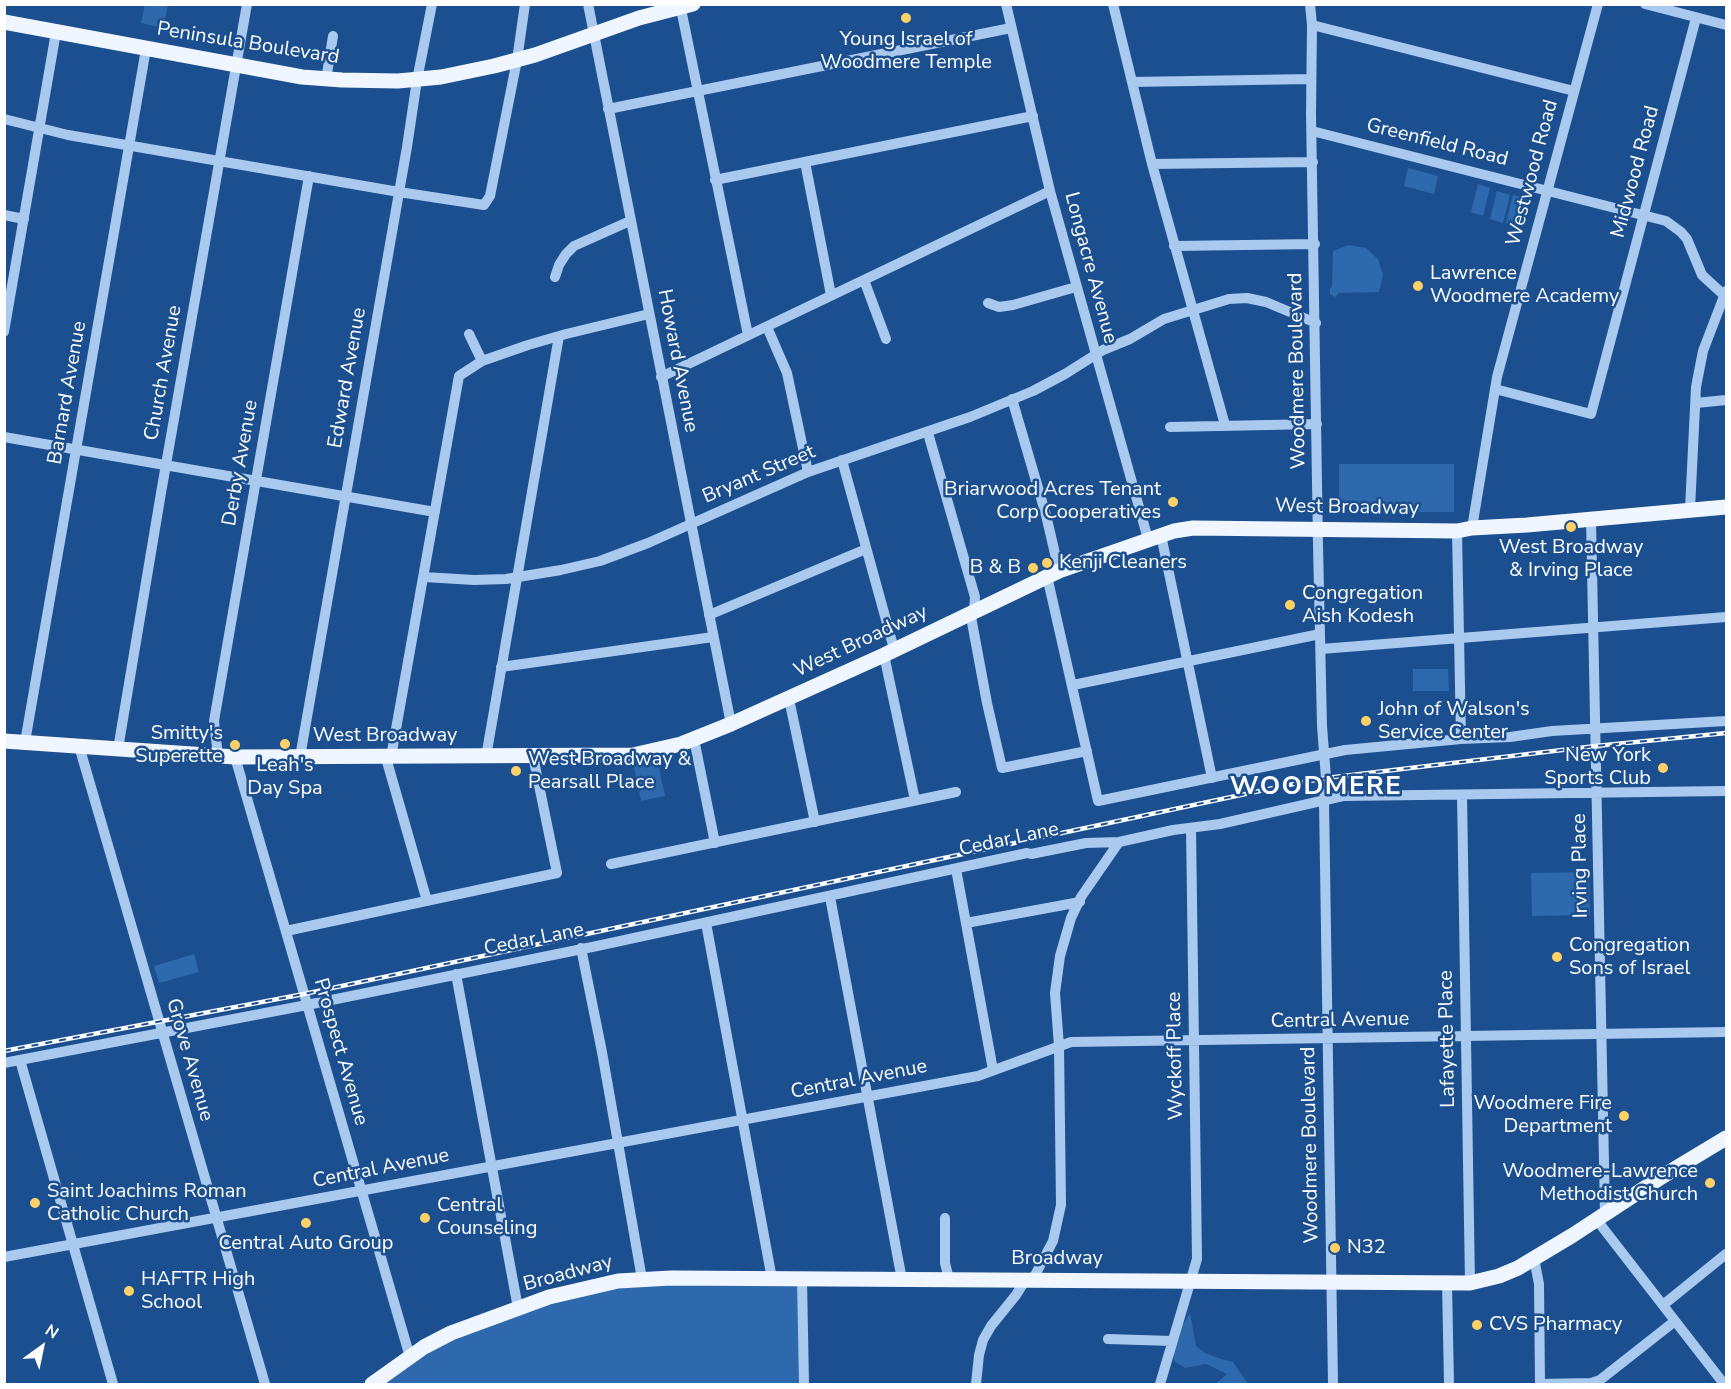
<!DOCTYPE html>
<html>
<head>
<meta charset="utf-8">
<style>
	body { margin:0 }
	#map { position:relative; width:1731px; height:1389px; overflow:hidden; background:#1b4f8f; font-family:"Nunito Sans",sans-serif }
	canvas { display:block }
	.frame { position:absolute; inset:0; border:6px solid #fff; pointer-events:none }
	.north { position:absolute; left:12px; top:1317px; width:60px; height:60px; -webkit-text-stroke:4px #1b4f8f; paint-order:stroke; rotate:33deg; font-size:16px; font-weight:700; line-height:24px; text-align:center; color:#fff }
	.north::after { content:''; display:block; margin:auto; width:21px; height:27px; background:#fff; clip-path:polygon(50% 0,100% 100%,50% 72%,0 100%) }
</style>
</head>
<body>
<div id="map">
<canvas width="1731" height="1389"></canvas>
<div class="frame"></div>
<div class="north">N</div>
</div>
<script>
const ctx = document.querySelector('canvas').getContext('2d');
ctx.lineJoin = 'round';
function fillPath(path, color) { ctx.fillStyle = color; ctx.fill(path, 'evenodd'); }
const poly = rows => new Path2D(rows.map(r => 'M' + r).join(''));
function strokePath(path, color, width, dash) { ctx.strokeStyle = color; ctx.lineWidth = width; ctx.lineCap = dash ? 'butt' : 'round'; ctx.setLineDash(dash || []); ctx.stroke(path); }
function write(font, color, halo, rows, align = 'center') {
  ctx.font = font + ' "Nunito Sans",sans-serif'; ctx.lineWidth = 5; ctx.setLineDash([]); ctx.textBaseline = 'middle'; ctx.strokeStyle = halo; ctx.fillStyle = color; for (const [text, x, y, turn = 0] of rows) {
    ctx.save(); ctx.translate(x, y); ctx.rotate((+turn || 0) * Math.PI / 180); ctx.textAlign = isNaN(turn) ? turn : align; if (halo) ctx.strokeText(text, 0, 0); ctx.fillText(text, 0, 0); ctx.restore();
  }
}
fillPath(poly([
	[145,4,168,5,163,28,141,23],
	[1408,168,1438,176,1434,194,1404,186],
	[1478,184,1490,188,1483,216,1471,212],
	[1497,191,1510,195,1503,223,1490,219],
	[1513,195,1526,198,1518,226,1506,223],
	[1349,245,1366,248,1378,259,1383,275,1379,292,1339,293,1335,297,1330,294,1330,288,1332,287,1333,251],
	[1339,464,1454,464,1454,512,1339,512],
	[1413,669,1448,669,1449,691,1413,691],
	[657,758,665,796,641,801,633,763],
	[1589,872,1590,915,1532,916,1531,873],
	[194,954,199,972,159,983,154,966],
	[616,1285,799,1285,802,1384,374,1384,423,1349,530,1307],
	[1190,1313,1196,1346,1205,1353,1221,1359,1233,1362,1248,1384,1215,1384,1227,1374,1206,1364,1185,1368,1174,1361,1174,1352,1182,1326]
]), '#2e69ad');
strokePath(poly([
	[588,4,731,724],
	[680,4,748,335],
	[1006,4,1050,191,1148,539],
	[1113,4,1152,164,1225,425],
	[1310,4,1312,25,1311,114,1318,545,1322,726,1326,778,1324,801,1333,1384],
	[1645,4,1726,25],
	[1312,25,1574,91],
	[326,80,333,36],
	[1132,82,1311,79],
	[608,109,1011,28],
	[4,119,68,135,399,192,484,205,490,196,517,60,525,4],
	[1312,131,1666,221,1681,232,1687,239,1702,275,1726,297],
	[805,162,831,295],
	[1152,164,1313,162],
	[715,180,1033,116],
	[4,215,24,219],
	[1174,246,1315,244],
	[555,277,559,265,566,254,574,246,630,221],
	[864,280,886,339],
	[988,303,999,307,1013,305,1076,287],
	[767,327,787,373,808,472],
	[4,332,56,32],
	[469,334,482,361],
	[661,377,1050,191],
	[1495,389,1591,414,1696,18],
	[1012,399,1046,515,1059,571],
	[1696,403,1726,400],
	[1170,427,1317,424],
	[928,433,975,597,974,611,971,617,987,703,1002,768,1087,751],
	[4,437,435,512],
	[842,460,894,649],
	[1690,509,1696,387,1703,351,1726,291],
	[1591,519,1605,1213],
	[1472,528,1497,377,1598,4],
	[1457,531,1461,739],
	[1161,535,1212,778],
	[1047,576,1098,801,1345,750,1461,739,1510,737,1552,731,1726,721],
	[424,577,474,580,506,579,561,570,600,561,648,543,808,472,970,417,1033,391,1065,374,1103,350,1130,339,1164,319,1229,299,1247,298,1266,302,1316,323],
	[709,615,866,549],
	[1321,649,1726,617],
	[884,655,915,800],
	[501,667,713,637],
	[1073,685,1320,634],
	[789,699,815,822],
	[694,739,715,843],
	[25,742,146,49],
	[79,746,265,1384],
	[118,749,161,493,247,4],
	[218,756,214,721,309,176],
	[235,757,410,1357],
	[300,757,407,147,417,80,432,4],
	[391,757,459,376,482,361,528,345,566,334,649,314],
	[486,757,559,336],
	[386,758,427,901],
	[1462,795,1470,1283],
	[611,864,956,792],
	[956,869,993,1070],
	[830,897,902,1280],
	[706,923,772,1279],
	[966,923,1080,902],
	[286,931,557,873,533,756],
	[581,948,602,1052,642,1279],
	[456,974,518,1308],
	[20,1060,113,1384],
	[4,1063,307,1005,597,946,1027,853,1031,854,1086,843,1119,842,1173,830,1220,824,1343,796,1726,791],
	[945,1218,945,1263,949,1279],
	[1596,1219,1724,1384],
	[4,1257,978,1076,1071,1042,1726,1032],
	[1534,1258,1539,1284,1540,1384],
	[802,1279,804,1384],
	[1033,1279,1053,1241,1061,1205,1059,1046,1055,993,1060,956,1071,918,1081,897,1119,842],
	[1447,1283,1449,1384],
	[1663,1305,1726,1254],
	[1108,1339,1172,1341],
	[976,1384,979,1355,983,1340,991,1326,1016,1295,1026,1279],
	[1160,1384,1197,1259,1191,828],
	[1540,1384,1591,1383,1600,1380,1675,1321]
]), '#a9c9ee', 10);
strokePath(poly([
	[4,22,302,77,342,80,398,81,441,77,494,66,535,55,639,18,693,4],
	[4,741,235,757,633,755,681,744,731,724,884,655,1059,571,1174,531,1193,528,1457,531,1472,528,1527,525,1726,507],
	[372,1384,424,1347,451,1333,549,1297,618,1281,671,1278,1470,1283,1499,1276,1518,1268,1573,1235,1663,1176,1726,1138]
]), '#f0f6ff', 15);
const rail = poly([
	[4,1051,304,994,1283,786,1326,778,1596,746,1726,733]
]);
strokePath(rail, '#fff', 4.5);
strokePath(rail, '#1b4f8f', 2, [7]);
for (const [x, y, r, color] of [
	[906,18,6,"#ffd166"],
	[1418,286,6,"#ffd166"],
	[1173,502,6,"#ffd166"],
	[1571,527,6,"#ffd166"],
	[1047,563,6,"#ffd166"],
	[1033,568,6,"#ffd166"],
	[1290,605,6,"#ffd166"],
	[1366,721,6,"#ffd166"],
	[285,744,6,"#ffd166"],
	[235,745,6,"#ffd166"],
	[1663,768,6,"#ffd166"],
	[516,771,6,"#ffd166"],
	[1557,957,6,"#ffd166"],
	[1624,1116,6,"#ffd166"],
	[1710,1183,6,"#ffd166"],
	[35,1203,6,"#ffd166"],
	[425,1218,6,"#ffd166"],
	[306,1223,6,"#ffd166"],
	[1335,1248,6,"#ffd166"],
	[129,1291,6,"#ffd166"],
	[1477,1325,6,"#ffd166"]
]) { const dot = new Path2D(); dot.arc(x, y, r, 0, 2 * Math.PI); ctx.fillStyle = color; ctx.fill(dot); strokePath(dot, '#1b4f8f', 2); }
write('20px', '#fff', '#1b4f8f', [
	["Young Israel of",906,40,"center"],
	["Woodmere Temple",906,63,"center"],
	["Lawrence",1430,274],
	["Woodmere Academy",1430,297],
	["Briarwood Acres Tenant",1161,490,"right"],
	["Corp Cooperatives",1161,513,"right"],
	["West Broadway",1571,548,"center"],
	["& Irving Place",1571,571,"center"],
	["Kenji Cleaners",1059,563],
	["B & B",1021,568,"right"],
	["Congregation",1302,594],
	["Aish Kodesh",1302,617],
	["John of Walson's",1378,710],
	["Service Center",1378,733],
	["Smitty's",223,734,"right"],
	["Superette",223,757,"right"],
	["New York",1651,756,"right"],
	["Sports Club",1651,779,"right"],
	["West Broadway &",528,760],
	["Pearsall Place",528,783],
	["Leah's",285,766,"center"],
	["Day Spa",285,789,"center"],
	["Congregation",1569,946],
	["Sons of Israel",1569,969],
	["Woodmere Fire",1612,1104,"right"],
	["Department",1612,1127,"right"],
	["Woodmere-Lawrence",1698,1172,"right"],
	["Methodist Church",1698,1195,"right"],
	["Saint Joachims Roman",47,1192],
	["Catholic Church",47,1215],
	["Central",437,1206],
	["Counseling",437,1229],
	["Central Auto Group",306,1244,"center"],
	["N32",1347,1248],
	["HAFTR High",141,1280],
	["School",141,1303],
	["CVS Pharmacy",1489,1325]
], 'left');
write('20px', '#fff', '#1b4f8f', [
	["Peninsula Boulevard",248,44,9],
	["Greenfield Road",1437,143,14],
	["Midwood Road",1636,172,-75],
	["Westwood Road",1533,173,-75],
	["Longacre Avenue",1090,268,75],
	["Howard Avenue",677,361,79],
	["Woodmere Boulevard",1298,371,-91],
	["Church Avenue",164,373,-80],
	["Edward Avenue",348,378,-80],
	["Barnard Avenue",68,393,-80],
	["Derby Avenue",241,463,-80],
	["Bryant Street",759,475,-23],
	["West Broadway",1347,508,1],
	["West Broadway",861,642,-25],
	["West Broadway",385,736],
	["Cedar Lane",1009,840,-12],
	["Irving Place",1581,866,-91],
	["Cedar Lane",534,940,-11],
	["Central Avenue",1340,1021,-1],
	["Lafayette Place",1448,1039,-91],
	["Prospect Avenue",340,1052,74],
	["Wyckoff Place",1176,1056,-91],
	["Grove Avenue",189,1060,74],
	["Central Avenue",859,1080,-11],
	["Woodmere Boulevard",1311,1145,-91],
	["Central Avenue",381,1169,-11],
	["Broadway",1057,1259],
	["Broadway",568,1274,-15]
]);
ctx.letterSpacing = '1.5px';
write('bold 26px', '#fff', '#1b4f8f', [
	["WOODMERE",1316,788]
]);
ctx.letterSpacing = '0px';
</script>
</body>
</html>
